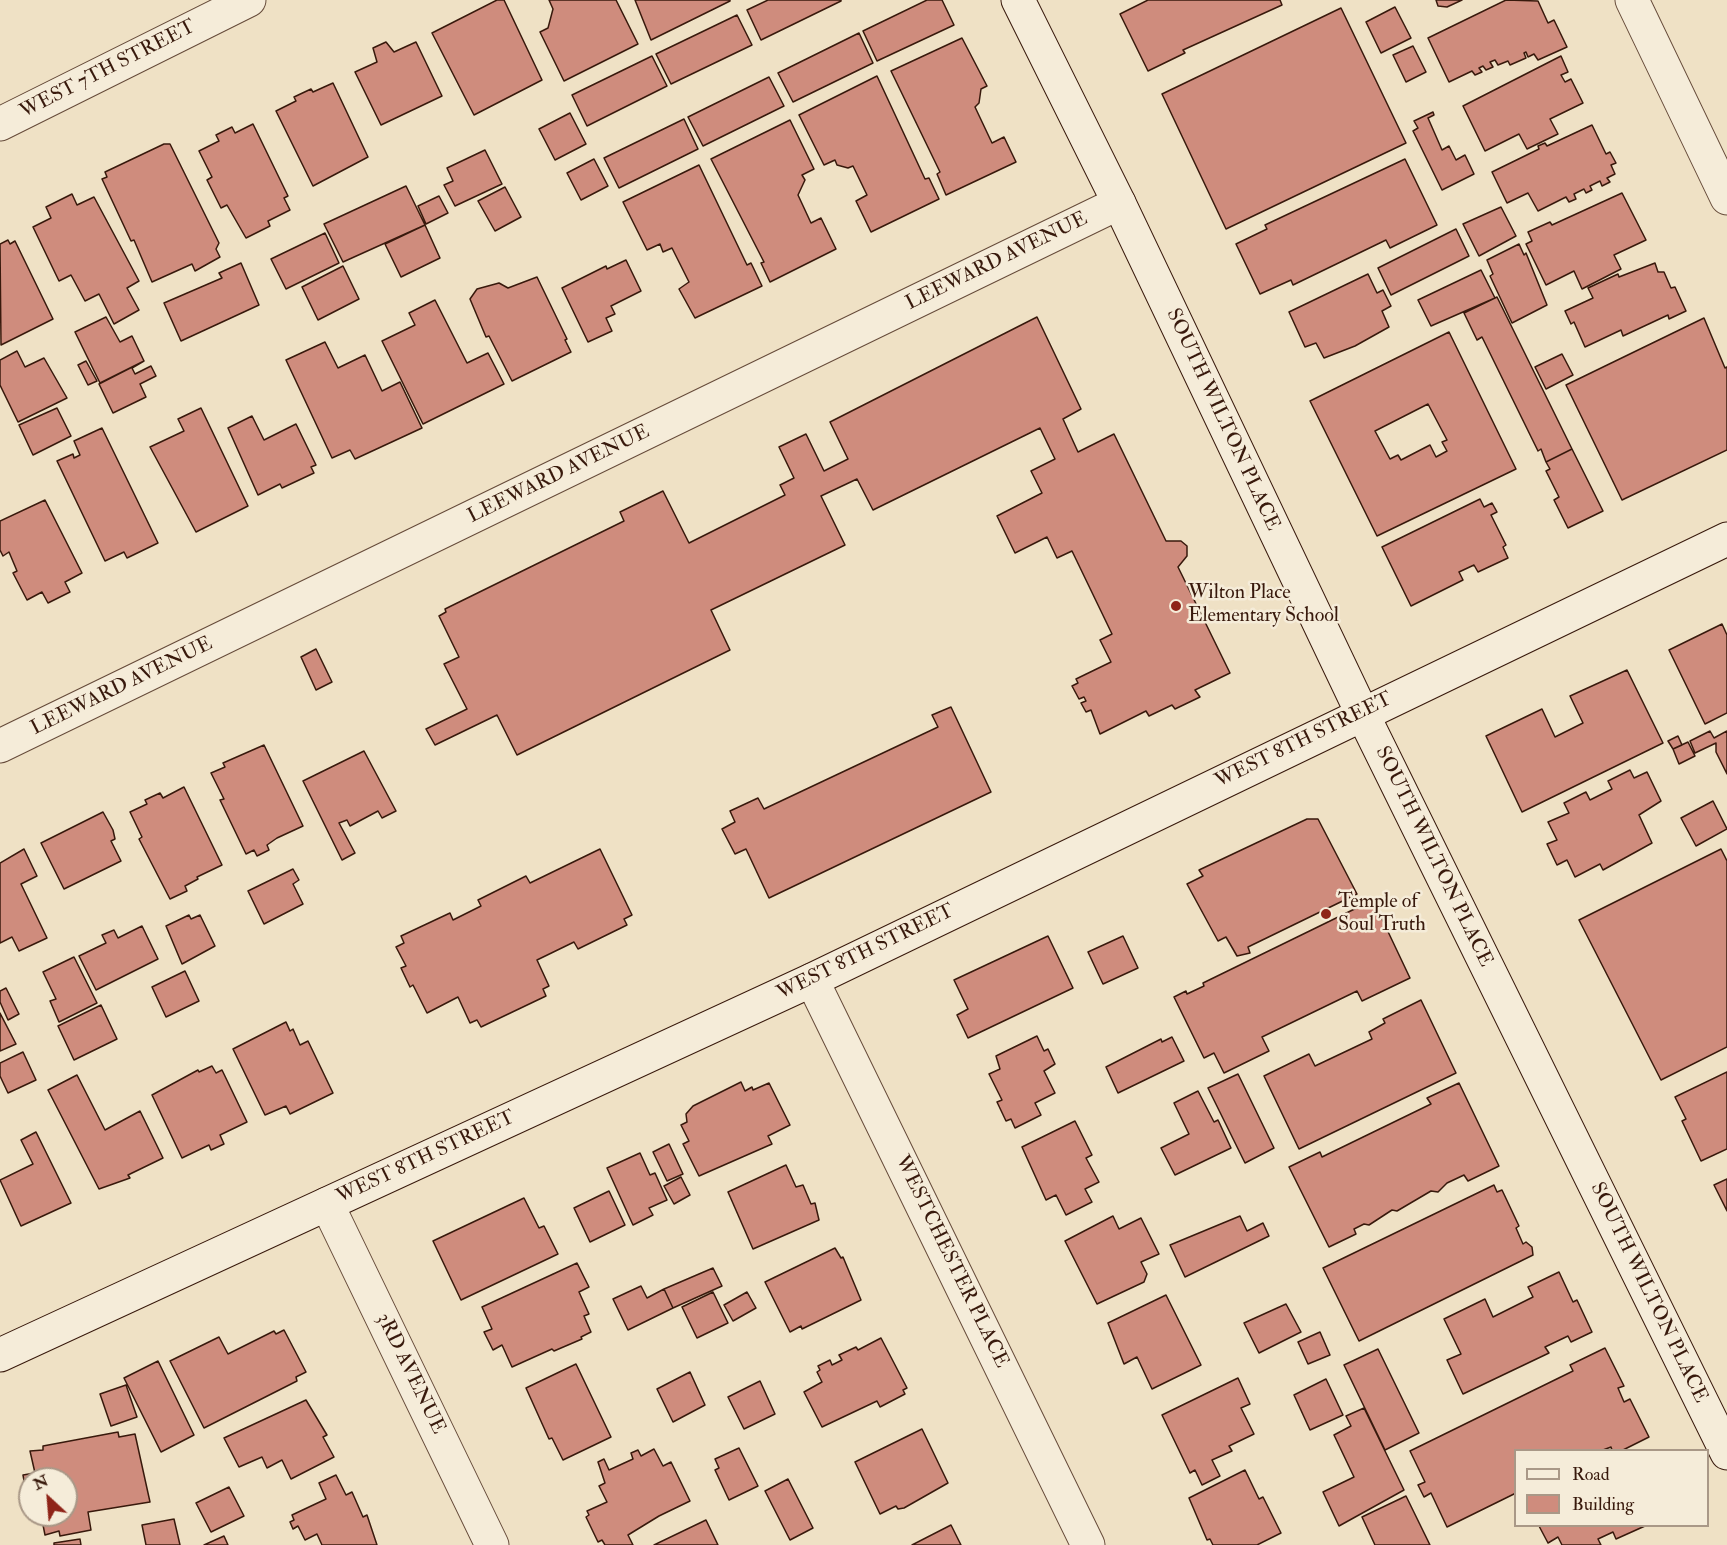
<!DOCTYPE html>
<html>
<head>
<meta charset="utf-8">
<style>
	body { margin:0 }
	#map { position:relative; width:1727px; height:1545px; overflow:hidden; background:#efe1c5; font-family:"IM FELL Double Pica",serif }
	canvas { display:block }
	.legend { position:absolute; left:1514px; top:1449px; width:195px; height:78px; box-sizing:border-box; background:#f5ecd9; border:2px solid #a99887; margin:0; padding:8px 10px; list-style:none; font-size:18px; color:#38190c }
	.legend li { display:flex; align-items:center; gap:12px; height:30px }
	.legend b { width:30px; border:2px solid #a99887 }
	.north { position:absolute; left:18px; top:1467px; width:60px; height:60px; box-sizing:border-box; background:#f5ecd9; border:2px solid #a99887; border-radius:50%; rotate:334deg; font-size:16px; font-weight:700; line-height:24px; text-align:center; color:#38190c }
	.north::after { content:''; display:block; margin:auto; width:21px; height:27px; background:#8f2418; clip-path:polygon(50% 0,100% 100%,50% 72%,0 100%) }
</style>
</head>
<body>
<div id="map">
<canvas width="1727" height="1545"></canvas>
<ul class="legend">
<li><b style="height:8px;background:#f5ecd9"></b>Road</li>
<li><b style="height:16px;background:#cf8c7d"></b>Building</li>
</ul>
<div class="north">N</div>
</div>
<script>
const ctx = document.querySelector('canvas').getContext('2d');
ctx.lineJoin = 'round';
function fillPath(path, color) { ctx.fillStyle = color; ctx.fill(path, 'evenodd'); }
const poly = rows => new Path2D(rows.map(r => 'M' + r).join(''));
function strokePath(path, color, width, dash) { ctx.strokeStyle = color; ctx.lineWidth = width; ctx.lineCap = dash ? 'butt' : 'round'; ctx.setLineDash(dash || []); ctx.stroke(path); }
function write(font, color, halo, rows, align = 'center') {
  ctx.font = font + ' "IM FELL Double Pica",serif'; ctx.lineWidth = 5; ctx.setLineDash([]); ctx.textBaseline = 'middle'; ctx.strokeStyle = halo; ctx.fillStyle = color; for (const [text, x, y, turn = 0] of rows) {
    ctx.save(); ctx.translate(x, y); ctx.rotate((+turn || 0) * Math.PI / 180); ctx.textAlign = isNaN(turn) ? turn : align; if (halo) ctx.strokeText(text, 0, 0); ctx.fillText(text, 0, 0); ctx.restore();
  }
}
const building = poly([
	[497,0,504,0,542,80,474,115,432,33,497,0],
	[549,0,616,0,638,44,564,81,540,32,548,28,553,9,549,0],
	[635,0,730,0,730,1,651,40,635,0],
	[768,0,841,0,841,1,761,40,747,10,768,0],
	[927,0,942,0,954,25,877,61,863,31,927,0],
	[1148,0,1280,0,1282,5,1183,50,1185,53,1148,71,1120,14,1148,0],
	[1436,0,1462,0,1447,7,1438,6,1436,0],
	[1506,0,1538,1,1548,23,1554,20,1567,47,1538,60,1534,54,1528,57,1526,52,1524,53,1526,58,1510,65,1508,61,1498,65,1495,60,1490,62,1493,67,1486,70,1483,66,1479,68,1482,72,1475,75,1472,71,1449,82,1428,38,1506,0],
	[1395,7,1411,38,1381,53,1366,22,1395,7],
	[1341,8,1406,143,1226,229,1162,94,1341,8],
	[737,15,752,45,671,84,656,54,737,15],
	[859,33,873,63,793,102,778,73,859,33],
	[962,38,987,86,981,89,979,103,975,107,992,143,1004,137,1016,162,946,195,937,174,940,172,891,71,962,38],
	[386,42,394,52,416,42,442,96,381,125,355,72,377,62,373,48,386,42],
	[1413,46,1426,72,1406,82,1393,55,1413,46],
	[652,56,667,86,587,126,572,95,652,56],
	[1561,56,1568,72,1561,75,1565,82,1571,79,1583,103,1550,119,1558,134,1527,149,1519,134,1485,151,1463,106,1561,56],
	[877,76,925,179,929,178,939,199,871,232,856,201,867,195,853,166,848,168,837,165,835,160,824,165,799,115,877,76],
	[769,77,784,106,703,146,688,117,769,77],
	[333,83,368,157,313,186,276,111,296,101,294,97,311,89,313,92,333,83],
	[1433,112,1434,115,1428,118,1442,150,1449,146,1456,160,1465,155,1474,174,1442,190,1413,131,1418,128,1414,121,1433,112],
	[570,113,586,144,555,160,539,129,570,113],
	[684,119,698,149,619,188,604,158,684,119],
	[790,120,814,169,802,175,805,180,798,195,811,223,821,218,836,249,770,282,761,263,764,262,711,159,790,120],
	[253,124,288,196,284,198,290,210,268,221,270,226,246,238,227,205,221,208,207,180,212,177,199,151,219,141,216,135,232,127,235,133,253,124],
	[1592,125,1606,154,1610,152,1616,163,1611,165,1615,174,1607,178,1610,182,1602,186,1600,181,1590,186,1592,190,1586,193,1584,189,1574,194,1576,199,1569,202,1566,197,1538,211,1528,193,1507,203,1492,172,1539,149,1538,146,1545,143,1547,146,1592,125],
	[164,144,170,144,219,243,216,249,220,257,195,271,192,264,152,282,134,240,131,241,102,179,107,177,105,172,164,144],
	[485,150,502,184,455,206,444,185,453,181,447,168,485,150],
	[594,159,608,186,581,200,567,173,594,159],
	[1405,159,1437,225,1390,248,1386,240,1293,285,1291,280,1260,294,1236,244,1267,229,1265,225,1405,159],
	[699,165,747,265,751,263,762,286,695,318,679,289,689,282,672,248,663,252,660,244,647,250,623,202,699,165],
	[406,186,425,225,343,262,324,224,406,186],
	[505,187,521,217,495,231,478,201,505,187],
	[1622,193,1646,240,1614,255,1621,269,1582,289,1574,271,1546,285,1526,244,1532,241,1528,232,1550,222,1552,225,1622,193],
	[72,194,77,205,94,197,139,281,127,288,139,310,114,324,99,294,85,301,71,275,59,281,33,227,51,218,46,207,72,194],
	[439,196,448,213,426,224,418,206,439,196],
	[1501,207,1516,236,1479,256,1463,224,1501,207],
	[425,225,440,258,401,277,385,244,425,225],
	[1456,229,1469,256,1391,295,1378,268,1456,229],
	[325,233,339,263,286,289,271,259,325,233],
	[8,240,10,244,15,241,53,319,1,345,0,244,8,240],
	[1519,244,1524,255,1526,253,1547,305,1512,323,1490,276,1493,274,1487,260,1519,244],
	[626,260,641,291,611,306,615,314,606,318,612,331,588,342,562,288,606,266,607,269,626,260],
	[241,263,259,305,181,341,164,303,222,278,219,273,241,263],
	[1655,263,1658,272,1664,272,1671,288,1675,287,1686,311,1669,319,1668,315,1623,336,1621,330,1585,347,1574,322,1571,324,1565,311,1593,298,1588,288,1618,274,1619,277,1655,263],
	[343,266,359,299,318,320,302,287,343,266],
	[1481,270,1495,298,1431,326,1418,300,1481,270],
	[1368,274,1377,293,1383,290,1391,306,1382,311,1389,327,1355,346,1324,358,1316,343,1305,347,1289,312,1368,274],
	[537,277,567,339,565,340,571,352,512,381,489,336,486,337,470,299,477,289,499,283,508,288,537,277],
	[1497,297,1572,449,1546,462,1541,449,1538,451,1482,337,1477,340,1464,313,1497,297],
	[435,300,467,363,488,353,504,384,423,424,382,341,415,325,409,313,435,300],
	[106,317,120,342,132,336,144,361,100,383,75,332,106,317],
	[1037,317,1081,409,1063,419,1078,452,1114,434,1166,541,1181,541,1187,546,1187,556,1178,567,1230,673,1195,690,1200,697,1175,709,1172,705,1149,716,1146,711,1100,734,1091,710,1086,712,1081,703,1086,701,1084,697,1079,699,1072,686,1078,683,1076,679,1111,662,1100,640,1112,634,1072,551,1057,558,1047,537,1015,553,997,516,1042,493,1031,471,1055,459,1040,428,873,510,857,479,821,496,845,545,711,610,730,650,517,755,497,715,435,745,426,729,467,709,444,664,459,657,439,616,446,612,445,609,624,521,620,512,663,491,689,543,785,495,780,485,794,478,779,447,806,434,824,471,848,459,830,422,1037,317],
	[1704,318,1725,368,1727,367,1727,450,1622,500,1566,385,1704,318],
	[1449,332,1516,469,1377,536,1310,401,1449,332],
	[1428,404,1447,440,1442,442,1447,451,1436,457,1430,445,1401,460,1398,455,1390,459,1375,431,1428,404],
	[325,342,338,368,365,355,382,391,400,382,422,428,355,459,350,450,332,458,286,360,325,342],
	[17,351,25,367,44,358,67,398,18,422,0,385,0,360,17,351],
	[1562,354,1573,375,1546,389,1535,367,1562,354],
	[86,361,97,381,88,385,78,365,86,361],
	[144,361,132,368,135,374,151,366,156,376,140,384,146,397,113,413,99,384,144,361],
	[57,408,71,436,33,455,19,425,57,408],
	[201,408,248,506,196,532,150,447,184,431,178,419,201,408],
	[252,416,264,440,296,424,316,465,311,467,314,473,282,488,280,484,258,495,228,428,252,416],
	[102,428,158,543,127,558,124,552,105,561,57,461,73,454,74,458,80,455,74,441,102,428],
	[1572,449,1603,511,1568,528,1554,500,1559,497,1546,471,1550,469,1546,462,1572,449],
	[1480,499,1484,507,1492,503,1497,512,1491,515,1506,545,1503,547,1508,558,1478,572,1474,565,1459,572,1463,580,1411,606,1382,547,1480,499],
	[45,500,82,573,65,582,70,592,48,603,42,592,27,600,13,573,17,571,9,552,3,556,0,550,0,521,45,500],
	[1722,624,1727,635,1727,713,1705,724,1669,650,1722,624],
	[316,649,332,682,316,690,301,657,316,649],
	[1627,670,1663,743,1522,812,1486,736,1542,709,1555,737,1583,723,1570,696,1627,670],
	[951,707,991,792,769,898,746,849,735,854,722,829,735,822,730,811,758,798,764,809,938,727,932,715,951,707],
	[1710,731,1714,738,1727,731,1727,774,1716,752,1716,743,1695,753,1690,741,1710,731],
	[1678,736,1682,745,1673,749,1668,741,1678,736],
	[1688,742,1695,756,1679,764,1673,749,1688,742],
	[264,745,303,826,277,838,267,845,269,850,257,856,254,850,246,854,220,800,224,799,211,773,225,767,223,763,264,745],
	[364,751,396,811,382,818,378,811,350,826,347,820,339,823,355,853,342,860,303,781,364,751],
	[1630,770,1634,778,1647,772,1661,801,1639,815,1652,843,1603,870,1600,864,1575,877,1567,860,1557,865,1547,844,1557,840,1548,822,1569,813,1564,803,1586,792,1590,800,1612,789,1608,781,1630,770],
	[184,787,222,865,197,877,198,879,185,886,187,891,170,899,139,839,142,837,130,812,147,804,145,800,160,793,163,798,184,787],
	[1713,801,1727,829,1696,846,1681,818,1713,801],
	[103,812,113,830,115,839,111,841,121,861,64,889,41,843,103,812],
	[1307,819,1318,819,1357,894,1248,947,1250,953,1237,956,1226,937,1218,941,1187,884,1203,876,1199,870,1307,819],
	[24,849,37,876,21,884,47,938,19,951,12,937,0,943,0,863,24,849],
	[600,849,632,915,624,919,627,925,578,949,574,942,537,960,549,986,543,989,546,996,481,1027,477,1020,470,1023,458,997,427,1013,413,985,410,987,401,968,406,966,396,947,404,943,401,936,450,913,453,920,481,906,478,900,526,876,530,883,600,849],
	[1721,849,1727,861,1727,1047,1661,1080,1579,920,1721,849],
	[293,869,299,880,293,884,303,904,264,924,248,891,293,869],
	[1373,900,1410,978,1362,1001,1357,991,1262,1037,1269,1051,1224,1073,1214,1053,1204,1058,1174,997,1186,991,1187,994,1204,986,1203,983,1373,900],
	[189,915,191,919,200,915,215,946,182,964,166,926,189,915],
	[142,926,158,959,96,990,79,956,106,943,102,935,114,930,118,938,142,926],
	[1048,936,1073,988,968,1038,957,1015,968,1009,954,980,1048,936],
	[1123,936,1138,968,1103,984,1088,952,1123,936],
	[74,957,97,1003,59,1022,50,1001,56,999,43,972,74,957],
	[185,971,199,1001,166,1017,152,987,185,971],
	[6,988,19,1014,8,1020,0,1002,0,991,6,988],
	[1421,1000,1456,1073,1299,1149,1264,1076,1309,1054,1315,1066,1372,1039,1369,1032,1385,1023,1383,1019,1421,1000],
	[101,1005,117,1039,74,1060,58,1026,101,1005],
	[0,1013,16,1044,0,1051,0,1013],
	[286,1022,290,1031,293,1029,300,1045,308,1041,333,1093,290,1114,286,1106,265,1115,233,1049,286,1022],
	[1037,1036,1044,1051,1048,1049,1055,1064,1044,1071,1055,1093,1035,1103,1041,1115,1015,1128,1011,1119,1006,1121,997,1102,1002,1100,989,1074,1000,1069,996,1056,1037,1036],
	[1172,1037,1184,1061,1118,1093,1106,1067,1161,1039,1162,1042,1172,1037],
	[23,1052,36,1080,8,1093,0,1076,0,1063,23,1052],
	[212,1066,216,1073,222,1070,247,1122,220,1135,224,1144,211,1150,209,1145,182,1158,152,1095,198,1070,199,1072,212,1066],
	[1727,1072,1727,1149,1701,1161,1682,1121,1686,1119,1675,1097,1727,1072],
	[1238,1074,1274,1148,1245,1163,1208,1088,1238,1074],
	[77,1075,105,1130,140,1111,163,1158,128,1175,130,1178,99,1189,48,1090,77,1075],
	[741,1082,745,1091,752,1087,753,1090,769,1083,790,1125,768,1136,772,1144,699,1176,683,1144,689,1141,681,1125,687,1122,686,1114,693,1106,741,1082],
	[1459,1083,1499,1166,1468,1181,1464,1175,1447,1183,1438,1192,1431,1191,1397,1211,1392,1210,1369,1225,1364,1224,1354,1229,1356,1234,1329,1247,1289,1167,1320,1152,1322,1157,1431,1104,1427,1098,1459,1083],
	[1198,1091,1214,1122,1218,1120,1231,1148,1175,1175,1161,1148,1189,1134,1174,1103,1198,1091],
	[1075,1121,1092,1155,1086,1158,1099,1182,1085,1189,1092,1202,1066,1215,1056,1195,1046,1200,1022,1147,1075,1121],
	[36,1132,71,1203,21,1226,0,1180,33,1164,21,1140,36,1132],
	[669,1144,683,1174,667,1181,653,1152,669,1144],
	[640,1153,650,1175,655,1173,667,1200,649,1208,653,1215,633,1225,607,1168,640,1153],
	[786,1165,796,1187,803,1185,811,1204,815,1203,819,1220,753,1249,728,1192,786,1165],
	[681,1177,690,1195,674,1204,664,1186,681,1177],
	[1727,1179,1727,1211,1714,1185,1727,1179],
	[1494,1185,1497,1192,1502,1190,1519,1226,1516,1228,1523,1244,1526,1242,1532,1247,1533,1255,1359,1341,1323,1268,1494,1185],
	[609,1191,625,1225,590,1242,574,1208,609,1191],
	[524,1198,539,1228,544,1226,558,1254,461,1300,433,1241,524,1198],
	[1113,1216,1119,1229,1141,1218,1159,1254,1141,1262,1147,1274,1144,1282,1097,1304,1065,1241,1113,1216],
	[1240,1216,1247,1231,1263,1223,1269,1236,1185,1277,1170,1245,1240,1216],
	[835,1248,841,1258,843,1257,861,1300,802,1329,801,1326,790,1332,765,1282,835,1248],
	[577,1263,589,1287,579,1292,589,1314,584,1316,591,1332,581,1337,582,1339,554,1351,552,1349,512,1367,502,1345,493,1350,484,1332,492,1329,482,1307,577,1263],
	[713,1268,722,1286,673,1308,664,1289,713,1268],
	[1559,1272,1573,1302,1577,1300,1592,1332,1571,1342,1568,1336,1545,1347,1549,1353,1463,1394,1447,1360,1461,1354,1444,1319,1485,1299,1493,1317,1533,1297,1528,1287,1559,1272],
	[641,1286,647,1298,664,1289,673,1308,628,1330,613,1299,641,1286],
	[713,1292,728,1323,697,1338,682,1307,713,1292],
	[747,1292,756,1308,733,1321,724,1305,747,1292],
	[1166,1295,1201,1365,1152,1389,1137,1357,1124,1364,1108,1323,1166,1295],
	[1286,1304,1301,1332,1259,1353,1244,1323,1286,1304],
	[284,1330,306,1372,296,1377,297,1381,204,1428,170,1361,219,1337,228,1354,274,1331,276,1334,284,1330],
	[1320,1332,1330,1355,1308,1364,1298,1342,1320,1332],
	[881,1338,907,1388,903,1390,905,1394,880,1407,877,1401,822,1427,804,1392,822,1382,817,1372,820,1370,818,1366,830,1360,832,1365,842,1360,839,1355,856,1347,858,1350,881,1338],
	[1605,1348,1624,1386,1618,1388,1624,1402,1630,1399,1649,1437,1623,1450,1612,1450,1611,1447,1603,1450,1516,1450,1516,1493,1447,1527,1431,1493,1424,1497,1418,1485,1425,1482,1410,1451,1573,1371,1570,1365,1605,1348],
	[1378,1349,1419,1433,1385,1450,1344,1365,1378,1349],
	[158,1361,194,1435,161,1452,124,1378,158,1361],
	[576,1364,611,1437,563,1460,552,1438,549,1439,526,1388,576,1364],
	[690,1372,705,1405,673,1422,657,1389,690,1372],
	[1238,1378,1250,1404,1241,1408,1254,1434,1229,1446,1232,1451,1212,1460,1220,1476,1202,1485,1195,1470,1190,1473,1162,1415,1238,1378],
	[1326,1379,1343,1415,1310,1430,1294,1395,1326,1379],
	[760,1381,775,1414,744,1429,728,1397,760,1381],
	[126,1385,137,1417,111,1426,100,1394,126,1385],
	[306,1400,327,1435,323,1437,334,1457,291,1479,282,1460,267,1468,262,1457,239,1467,224,1438,306,1400],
	[1364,1408,1404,1490,1339,1526,1323,1492,1354,1477,1334,1435,1351,1426,1346,1416,1364,1408],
	[922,1429,948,1483,904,1508,898,1509,896,1506,880,1514,855,1462,922,1429],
	[118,1432,119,1437,135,1434,150,1502,88,1512,91,1530,60,1536,59,1531,45,1535,41,1515,66,1515,66,1479,30,1479,30,1498,27,1498,23,1475,35,1473,30,1451,43,1450,43,1446,118,1432],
	[739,1448,758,1486,729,1500,715,1470,719,1468,715,1459,739,1448],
	[654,1449,663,1466,671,1462,690,1501,659,1516,628,1535,633,1545,605,1545,602,1540,598,1542,586,1517,589,1515,587,1511,607,1502,599,1486,605,1483,598,1462,604,1459,609,1470,633,1459,631,1453,638,1450,641,1456,654,1449],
	[1245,1470,1259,1499,1263,1497,1281,1533,1257,1545,1213,1545,1210,1539,1207,1540,1189,1498,1245,1470],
	[336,1475,346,1495,352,1492,363,1517,367,1515,377,1545,322,1545,317,1534,305,1540,298,1526,293,1529,290,1522,294,1520,292,1515,326,1499,319,1483,336,1475],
	[788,1479,813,1528,790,1540,765,1491,788,1479],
	[229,1487,244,1516,211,1532,196,1503,229,1487],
	[1406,1496,1430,1545,1375,1545,1362,1517,1406,1496],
	[174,1519,180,1545,146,1545,142,1525,174,1519],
	[706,1520,718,1545,654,1545,706,1520],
	[951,1525,961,1545,912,1545,951,1525],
	[1539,1526,1645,1526,1616,1539,1613,1532,1598,1539,1601,1545,1562,1545,1558,1537,1548,1543,1539,1526],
	[224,1536,228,1545,204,1545,224,1536],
	[80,1539,81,1545,54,1545,54,1543,80,1539]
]);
fillPath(building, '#cf8c7d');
strokePath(building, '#38190c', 1.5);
const street = poly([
	[1632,0,1727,198],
	[0,124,249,0],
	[0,746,1119,203],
	[812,980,1088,1545],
	[327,1204,492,1545]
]);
const secondary = poly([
	[1018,0,1119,203,1362,713,1727,1453],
	[0,1355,812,980,1727,539]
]);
strokePath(street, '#664b3a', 35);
strokePath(secondary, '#38190c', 35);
strokePath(street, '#f5ecd9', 33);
strokePath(secondary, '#f5ecd9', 33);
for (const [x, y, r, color] of [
	[1176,606,6,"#8f2418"],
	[1326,914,6,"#8f2418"]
]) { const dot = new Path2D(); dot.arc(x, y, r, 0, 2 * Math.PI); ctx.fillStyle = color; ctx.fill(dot); strokePath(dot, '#f5ecd9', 2); }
write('20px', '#38190c', '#f5ecd9', [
	["WEST 7TH STREET",108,70,-27],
	["LEEWARD AVENUE",997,262,-26],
	["SOUTH WILTON PLACE",1222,420,65],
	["LEEWARD AVENUE",559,475,-26],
	["LEEWARD AVENUE",122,687,-26],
	["WEST 8TH STREET",1304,741,-26],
	["SOUTH WILTON PLACE",1433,857,64],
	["WEST 8TH STREET",866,953,-26],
	["WEST 8TH STREET",426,1158,-25],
	["WESTCHESTER PLACE",951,1262,64],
	["SOUTH WILTON PLACE",1648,1293,64],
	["3RD AVENUE",410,1374,64]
]);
write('20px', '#38190c', '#f5ecd9', [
	["Wilton Place",1188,594],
	["Elementary School",1188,617],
	["Temple of",1338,903],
	["Soul Truth",1338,926]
], 'left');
</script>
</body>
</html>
